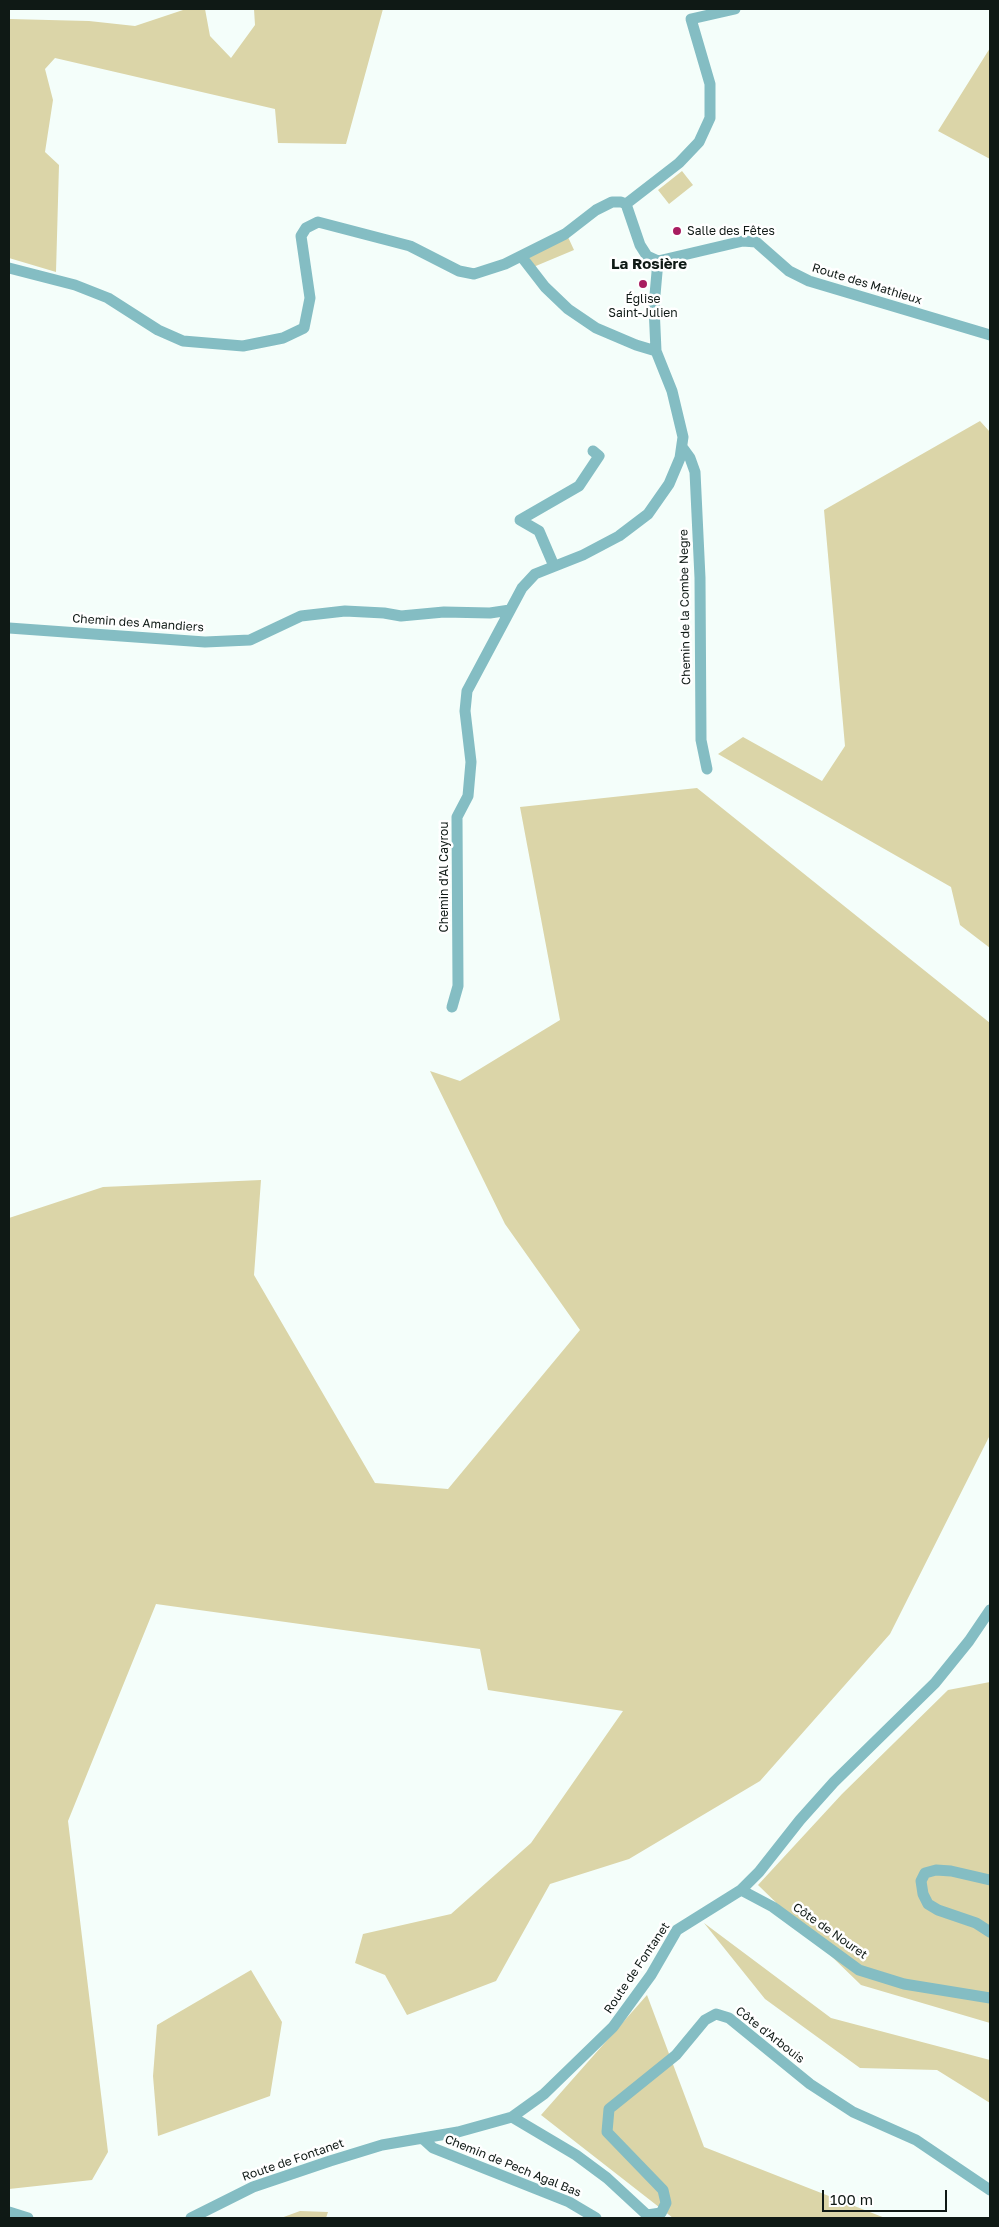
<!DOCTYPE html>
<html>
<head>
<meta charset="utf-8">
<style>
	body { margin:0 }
	#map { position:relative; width:999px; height:2227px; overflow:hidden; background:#f4fefa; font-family:"Golos Text",sans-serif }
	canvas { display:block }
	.frame { position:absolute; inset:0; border:10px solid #0f1915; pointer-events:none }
	.scale { position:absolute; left:822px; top:2190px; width:125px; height:22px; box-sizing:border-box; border:2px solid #0f1915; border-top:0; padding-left:6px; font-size:15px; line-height:18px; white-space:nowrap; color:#0f1915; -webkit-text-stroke:4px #fff; paint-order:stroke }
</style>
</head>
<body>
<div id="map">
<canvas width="999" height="2227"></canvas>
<div class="frame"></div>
<div class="scale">100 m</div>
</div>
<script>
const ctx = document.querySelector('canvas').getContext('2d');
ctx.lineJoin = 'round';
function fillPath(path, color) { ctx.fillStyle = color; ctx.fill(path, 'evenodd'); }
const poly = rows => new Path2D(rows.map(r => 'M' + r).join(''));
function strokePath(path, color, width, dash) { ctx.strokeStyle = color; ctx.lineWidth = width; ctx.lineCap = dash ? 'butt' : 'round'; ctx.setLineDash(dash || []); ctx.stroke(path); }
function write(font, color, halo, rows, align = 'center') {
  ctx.font = font + ' "Golos Text",sans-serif'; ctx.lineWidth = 5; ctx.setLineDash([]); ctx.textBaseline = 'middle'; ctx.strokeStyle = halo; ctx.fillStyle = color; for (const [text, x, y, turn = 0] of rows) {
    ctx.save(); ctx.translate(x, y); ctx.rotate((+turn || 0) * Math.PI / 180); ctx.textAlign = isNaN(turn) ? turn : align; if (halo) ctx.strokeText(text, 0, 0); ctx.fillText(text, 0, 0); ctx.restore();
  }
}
fillPath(poly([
	[186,9,205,9,210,36,231,58,255,25,254,9,383,9,346,144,278,143,275,109,55,58,45,69,53,100,45,152,59,165,56,272,9,258,9,19,89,21,135,26],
	[990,48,990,159,938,131],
	[682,171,693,185,669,204,658,190],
	[568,237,574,250,531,268,525,258],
	[980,421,990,432,990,948,960,925,951,887,718,754,743,737,822,781,845,746,824,510],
	[697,788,990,1023,990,1435,890,1634,760,1781,629,1859,550,1884,496,1981,407,2015,385,1975,355,1963,363,1934,451,1914,531,1843,623,1711,488,1690,480,1649,156,1604,68,1821,108,2152,92,2180,9,2189,9,1218,103,1187,261,1180,254,1275,375,1483,448,1489,580,1330,505,1224,430,1071,460,1081,560,1020,520,807],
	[990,1682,990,2023,861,1985,758,1885,842,1794,948,1690],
	[704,1923,831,2018,990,2060,990,2103,937,2070,860,2068,765,1999],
	[251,1970,282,2022,270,2096,158,2136,153,2076,157,2025],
	[647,1995,704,2147,885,2218,673,2218,541,2115],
	[300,2211,328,2212,326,2218,281,2218]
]), '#dbd5a8');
strokePath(poly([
	[626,204,679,163,699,142,710,118,710,84,691,19,735,9],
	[626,204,640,245,647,256,658,261],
	[521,256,545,287,568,309,596,328,636,345,656,351],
	[658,261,743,241,756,242,789,271,809,281,990,335],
	[9,268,75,285,108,298,158,330,183,341,243,346,283,338,304,328,310,298,301,236,306,228,318,222,410,246,459,271,474,274,505,264,565,234,596,210,612,202,621,202,626,204],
	[682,447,690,458,695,472,700,578,701,740,707,769],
	[554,566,539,531,520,520,579,486,599,456,593,451],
	[9,628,205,642,250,640,301,616,345,611,384,613,401,616,444,612,490,613,510,610],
	[452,1007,458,986,457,817,468,796,471,762,465,711,467,691,522,588,535,574,583,555,619,536,648,514,669,484,680,458,683,437,672,391,656,351,654,306,658,261],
	[990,1880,951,1871,936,1870,925,1873,921,1881,923,1894,928,1904,938,1910,976,1923,990,1932],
	[741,1890,773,1907,859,1970,904,1984,990,1998],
	[512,2117,576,2155,607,2178,647,2215,661,2213,666,2203,663,2190,607,2132,609,2109,676,2055,705,2020,716,2014,729,2018,810,2084,853,2112,916,2140,990,2190],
	[422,2138,433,2148,569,2202,596,2218],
	[9,2212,28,2218],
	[191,2218,253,2187,330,2161,382,2145,458,2132,512,2117,544,2094,613,2027,651,1975,677,1930,741,1890,759,1872,800,1820,834,1782,935,1683,969,1641,990,1610]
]), '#84bdc3', 11);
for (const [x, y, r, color] of [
	[677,231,5,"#a81d60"],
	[643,284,5,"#a81d60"]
]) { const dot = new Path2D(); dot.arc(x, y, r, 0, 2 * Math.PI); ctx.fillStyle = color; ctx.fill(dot); strokePath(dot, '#fff', 2); }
write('12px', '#0f1915', '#fff', [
	["Salle des Fêtes",687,231],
	["Église",643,299,"center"],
	["Saint-Julien",643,313,"center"]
], 'left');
write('12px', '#0f1915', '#fff', [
	["Route des Mathieux",867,284,17],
	["Chemin de la Combe Negre",685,607,-91],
	["Chemin des Amandiers",138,623,4],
	["Chemin d'Al Cayrou",444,877,-90],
	["Côte de Nouret",830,1931,35],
	["Route de Fontanet",637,1968,-56],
	["Côte d'Arbouis",770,2035,38],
	["Route de Fontanet",293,2160,-19],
	["Chemin de Pech Agal Bas",513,2166,22]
]);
write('bold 15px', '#0f1915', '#fff', [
	["La Rosière",649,264]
]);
</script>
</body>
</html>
